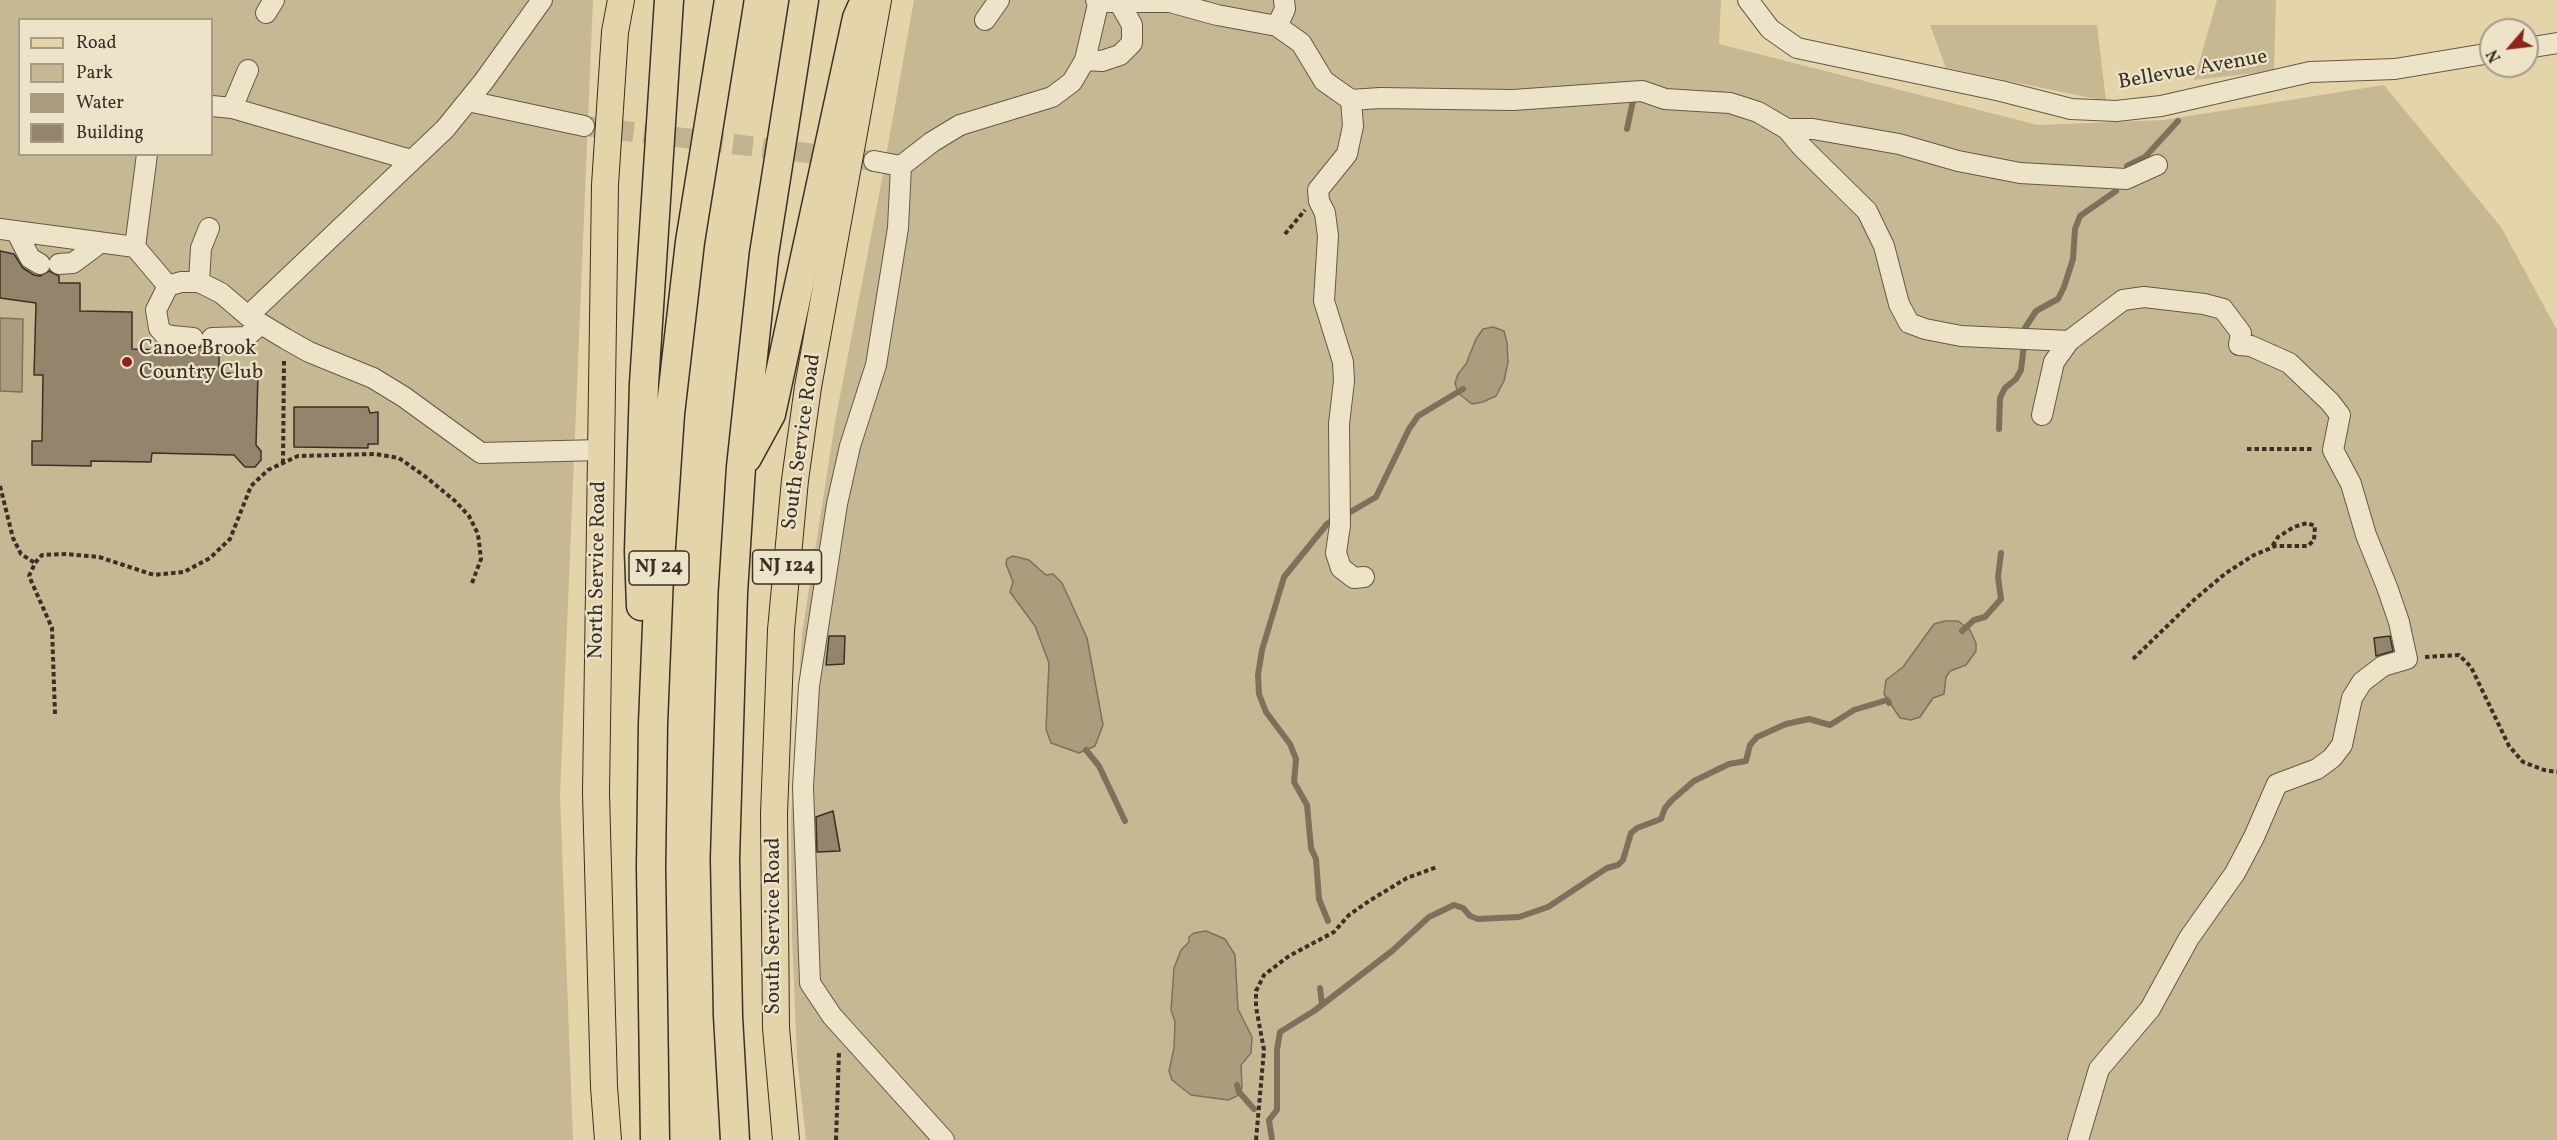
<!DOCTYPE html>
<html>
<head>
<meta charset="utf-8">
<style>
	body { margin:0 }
	#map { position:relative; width:2557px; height:1140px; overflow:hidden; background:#e4d4aa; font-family:Vollkorn,serif }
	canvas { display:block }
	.legend { position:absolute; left:18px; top:18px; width:195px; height:138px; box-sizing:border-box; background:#ede3c8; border:2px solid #a59b88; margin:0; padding:8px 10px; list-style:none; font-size:18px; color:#393027 }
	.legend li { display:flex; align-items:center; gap:12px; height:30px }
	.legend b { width:30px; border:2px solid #a59b88 }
	.north { position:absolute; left:2479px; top:18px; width:60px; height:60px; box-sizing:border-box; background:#ede3c8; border:2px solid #a59b88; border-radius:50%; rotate:242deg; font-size:16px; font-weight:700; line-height:24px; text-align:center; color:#393027 }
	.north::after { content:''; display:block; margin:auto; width:21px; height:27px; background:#8f2418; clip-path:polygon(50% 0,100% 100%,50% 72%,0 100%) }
</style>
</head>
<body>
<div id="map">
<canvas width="2557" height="1140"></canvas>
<ul class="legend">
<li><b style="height:8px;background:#e4d4aa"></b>Road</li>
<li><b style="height:16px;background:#c7b894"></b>Park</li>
<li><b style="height:16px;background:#aa9c7d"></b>Water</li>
<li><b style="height:16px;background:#92856b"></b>Building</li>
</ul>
<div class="north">N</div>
</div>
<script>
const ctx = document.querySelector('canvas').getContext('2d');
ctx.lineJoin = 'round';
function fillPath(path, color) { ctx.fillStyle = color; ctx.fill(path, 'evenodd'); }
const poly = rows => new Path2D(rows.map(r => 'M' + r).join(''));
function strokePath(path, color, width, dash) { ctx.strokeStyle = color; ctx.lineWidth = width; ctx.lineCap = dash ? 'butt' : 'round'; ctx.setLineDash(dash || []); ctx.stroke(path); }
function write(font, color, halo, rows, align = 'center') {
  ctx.font = font + ' Vollkorn,serif'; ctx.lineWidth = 4.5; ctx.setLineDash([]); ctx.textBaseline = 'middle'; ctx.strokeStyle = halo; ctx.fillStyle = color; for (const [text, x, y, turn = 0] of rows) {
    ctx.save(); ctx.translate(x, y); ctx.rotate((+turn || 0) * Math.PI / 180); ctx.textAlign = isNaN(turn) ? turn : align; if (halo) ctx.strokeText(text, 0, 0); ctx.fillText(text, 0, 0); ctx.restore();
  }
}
fillPath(poly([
	[0,0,593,0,560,795,573,1140,0,1140],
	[20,20,212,20,212,154,20,154],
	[914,0,1721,0,1719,44,2038,125,2164,120,2384,85,2501,227,2557,330,2557,1140,806,1140,797,1058,792,936,791,818,802,634,835,422,879,195],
	[2217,0,2276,0,2274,71,2194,80],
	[1930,25,2097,25,2106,101,1946,68]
]), '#c7b894');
const water = poly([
	[0,318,23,319,22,392,0,391,0,318],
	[1493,327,1504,331,1507,343,1508,362,1504,381,1496,396,1483,402,1472,404,1458,393,1455,383,1458,374,1466,364,1476,339,1483,329,1493,327],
	[1013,556,1029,560,1046,575,1053,574,1062,583,1087,638,1103,725,1095,746,1079,753,1051,743,1046,729,1049,663,1035,626,1010,592,1013,582,1006,564,1007,559,1013,556],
	[1945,621,1958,621,1970,630,1976,643,1976,651,1966,665,1950,671,1946,677,1944,694,1933,698,1920,717,1911,720,1900,718,1884,694,1886,680,1903,667,1934,624,1945,621],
	[1206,931,1225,939,1235,955,1238,1009,1252,1037,1251,1053,1241,1065,1242,1088,1237,1096,1228,1100,1191,1095,1172,1080,1169,1071,1174,1048,1175,1022,1171,1010,1174,968,1181,950,1189,942,1189,937,1194,933,1206,931]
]);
fillPath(water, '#aa9c7d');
strokePath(water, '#7d715b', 1.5);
strokePath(poly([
	[1627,129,1634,96],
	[2127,166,2145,157,2178,121],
	[2025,328,2036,311,2058,299,2064,287,2073,259,2075,229,2080,216,2116,191],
	[1999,429,2000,398,2005,388,2016,379,2021,370,2024,345],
	[1347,514,1376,497,1409,429,1418,416,1463,389],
	[1962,631,1974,620,1985,617,2001,599,1998,577,2001,553],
	[1086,750,1099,766,1125,821],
	[1328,921,1319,899,1316,859,1311,848,1307,805,1294,782,1296,759,1290,744,1266,712,1259,694,1258,675,1262,650,1284,577,1327,524,1336,517],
	[1320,988,1322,1004],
	[1237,1085,1239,1092,1254,1109],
	[1272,1140,1269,1120,1277,1110,1277,1050,1280,1032,1314,1011,1392,951,1429,917,1454,905,1463,908,1470,916,1478,919,1519,917,1548,907,1607,868,1618,865,1623,860,1631,833,1637,828,1661,819,1665,808,1672,800,1694,781,1729,764,1746,761,1750,745,1757,737,1786,724,1809,719,1830,725,1854,710,1887,700,1889,703]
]), '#7d715b', 6);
const building = poly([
	[0,251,14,254,23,268,34,275,40,276,49,271,59,276,59,283,80,283,80,311,132,312,132,349,193,351,203,345,212,351,219,351,219,373,258,374,256,445,261,451,261,460,255,467,245,467,234,455,152,453,151,462,91,461,91,466,32,465,32,441,42,441,43,375,34,375,36,303,0,298,0,251],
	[294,407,368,407,370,413,378,412,378,444,368,444,368,448,294,447,294,407],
	[829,636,845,636,844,664,826,665,829,636],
	[2390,636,2393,651,2376,656,2374,638,2390,636],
	[833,811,840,851,817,852,816,817,833,811]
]);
fillPath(building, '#92856b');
strokePath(building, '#393027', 1.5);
strokePath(poly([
	[584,126,874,161]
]), '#c2b390', 20, [20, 10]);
const minor = poly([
	[1096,0,1098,2,1170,2,1217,15,1277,26,1285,9,1284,0],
	[1748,0,1770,29,1797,48,2001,91,2071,109,2116,111,2161,106,2310,72,2395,69,2491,53],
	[266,13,274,0],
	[985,20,999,0],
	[1277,26,1301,43,1324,81,1351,100,1380,98,1513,100,1642,91,1665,99,1730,103,1758,112,1787,129,1813,129,1899,144,1958,161,2020,173,2126,179,2157,165],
	[2527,48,2557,43],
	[1085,60,1102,61,1120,55,1132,43,1132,25,1119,2],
	[1351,100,1353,126,1347,154,1318,190,1319,201,1325,213,1328,236,1324,301,1343,362,1344,381,1339,424,1340,525,1336,553,1341,568,1354,578,1364,577],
	[468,101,584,126],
	[212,106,232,108,411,160],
	[232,108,248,70],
	[1787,129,1802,147,1867,211,1884,246,1899,304,1909,323,1925,329,1961,336,2069,341],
	[874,161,901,166,898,228,876,365,850,446,837,504,809,686,803,787,810,983,832,1016,944,1140],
	[901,166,932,142,960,125,1052,97,1072,82,1085,60,1099,0],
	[0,229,135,247,168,286],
	[16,231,30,258,40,264],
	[135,247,147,154],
	[59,264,73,263,100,243],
	[199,282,201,248,209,228],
	[248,316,445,129,484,81,542,0],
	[193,338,172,336,164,334,159,328,156,310,168,286,181,282,199,282,221,293,248,316,286,339,309,352,373,378,404,397,481,453,601,450],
	[212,338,246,337,261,324],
	[2042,415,2054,362,2069,341,2123,300,2144,297,2204,304,2223,309,2241,333,2239,345,2251,346,2289,363,2330,402,2340,415,2333,450,2351,484,2366,535,2387,587,2399,622,2407,659,2383,666,2362,682,2352,698,2342,745,2332,758,2317,769,2277,784,2254,837,2235,873,2189,938,2150,1009,2099,1069,2078,1140]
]);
const major = poly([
	[608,1140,604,1087,596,793,605,185,615,32,621,0],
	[786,1140,776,1028,774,814,781,630,795,480,808,387,878,0]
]);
const highway = poly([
	[747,458,771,414,857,18,865,0],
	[641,606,639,551,644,384,669,0],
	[655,1140,651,867,653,724,659,576,670,414,690,242,729,0],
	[735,1140,728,1016,725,859,733,593,741,467,764,254,804,0]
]);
strokePath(minor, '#645948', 22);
strokePath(major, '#393027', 28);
strokePath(highway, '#393027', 31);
strokePath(poly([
	[1285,234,1305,210],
	[2247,449,2314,449],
	[283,463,284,359],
	[0,486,13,538,21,554,35,563],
	[2425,657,2459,655,2471,667,2509,746,2523,762,2544,770,2557,772],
	[2133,659,2195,599,2226,573,2254,555,2271,548,2275,546,2308,546,2314,540,2315,526,2307,523,2294,527,2278,537,2271,548],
	[55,714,52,628,29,576,35,563,42,555,66,554,99,557,154,575,184,572,210,558,230,539,251,486,268,470,298,456,375,454,399,458,426,477,455,501,469,516,478,534,481,559,472,583],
	[836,1140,839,1052],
	[1256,1140,1264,1050,1256,1007,1256,991,1264,975,1289,956,1334,932,1349,915,1369,901,1407,878,1437,867]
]), '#393027', 4, [4.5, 3]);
strokePath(minor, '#ede3c8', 20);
strokePath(major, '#e4d4aa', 26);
strokePath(highway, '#e4d4aa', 28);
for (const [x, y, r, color] of [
	[127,362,6,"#8f2418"]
]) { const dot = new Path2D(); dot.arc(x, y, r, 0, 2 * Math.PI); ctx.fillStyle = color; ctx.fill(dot); strokePath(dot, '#ede3c8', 2); }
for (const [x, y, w] of [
	[787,567,69],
	[659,568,60]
]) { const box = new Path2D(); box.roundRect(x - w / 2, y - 17, w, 34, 4.5); ctx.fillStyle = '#ede3c8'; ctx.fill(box); strokePath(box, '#393027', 1.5); }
write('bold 20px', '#393027', null, [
	["NJ 124",787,567],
	["NJ 24",659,568]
]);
write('21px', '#393027', '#ede3c8', [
	["Bellevue Avenue",2193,71,-10],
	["South Service Road",803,442,-82],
	["North Service Road",599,570,-89],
	["South Service Road",775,926,-90]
]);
write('21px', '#393027', '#ede3c8', [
	["Canoe Brook",139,350],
	["Country Club",139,374]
], 'left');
</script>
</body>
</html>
